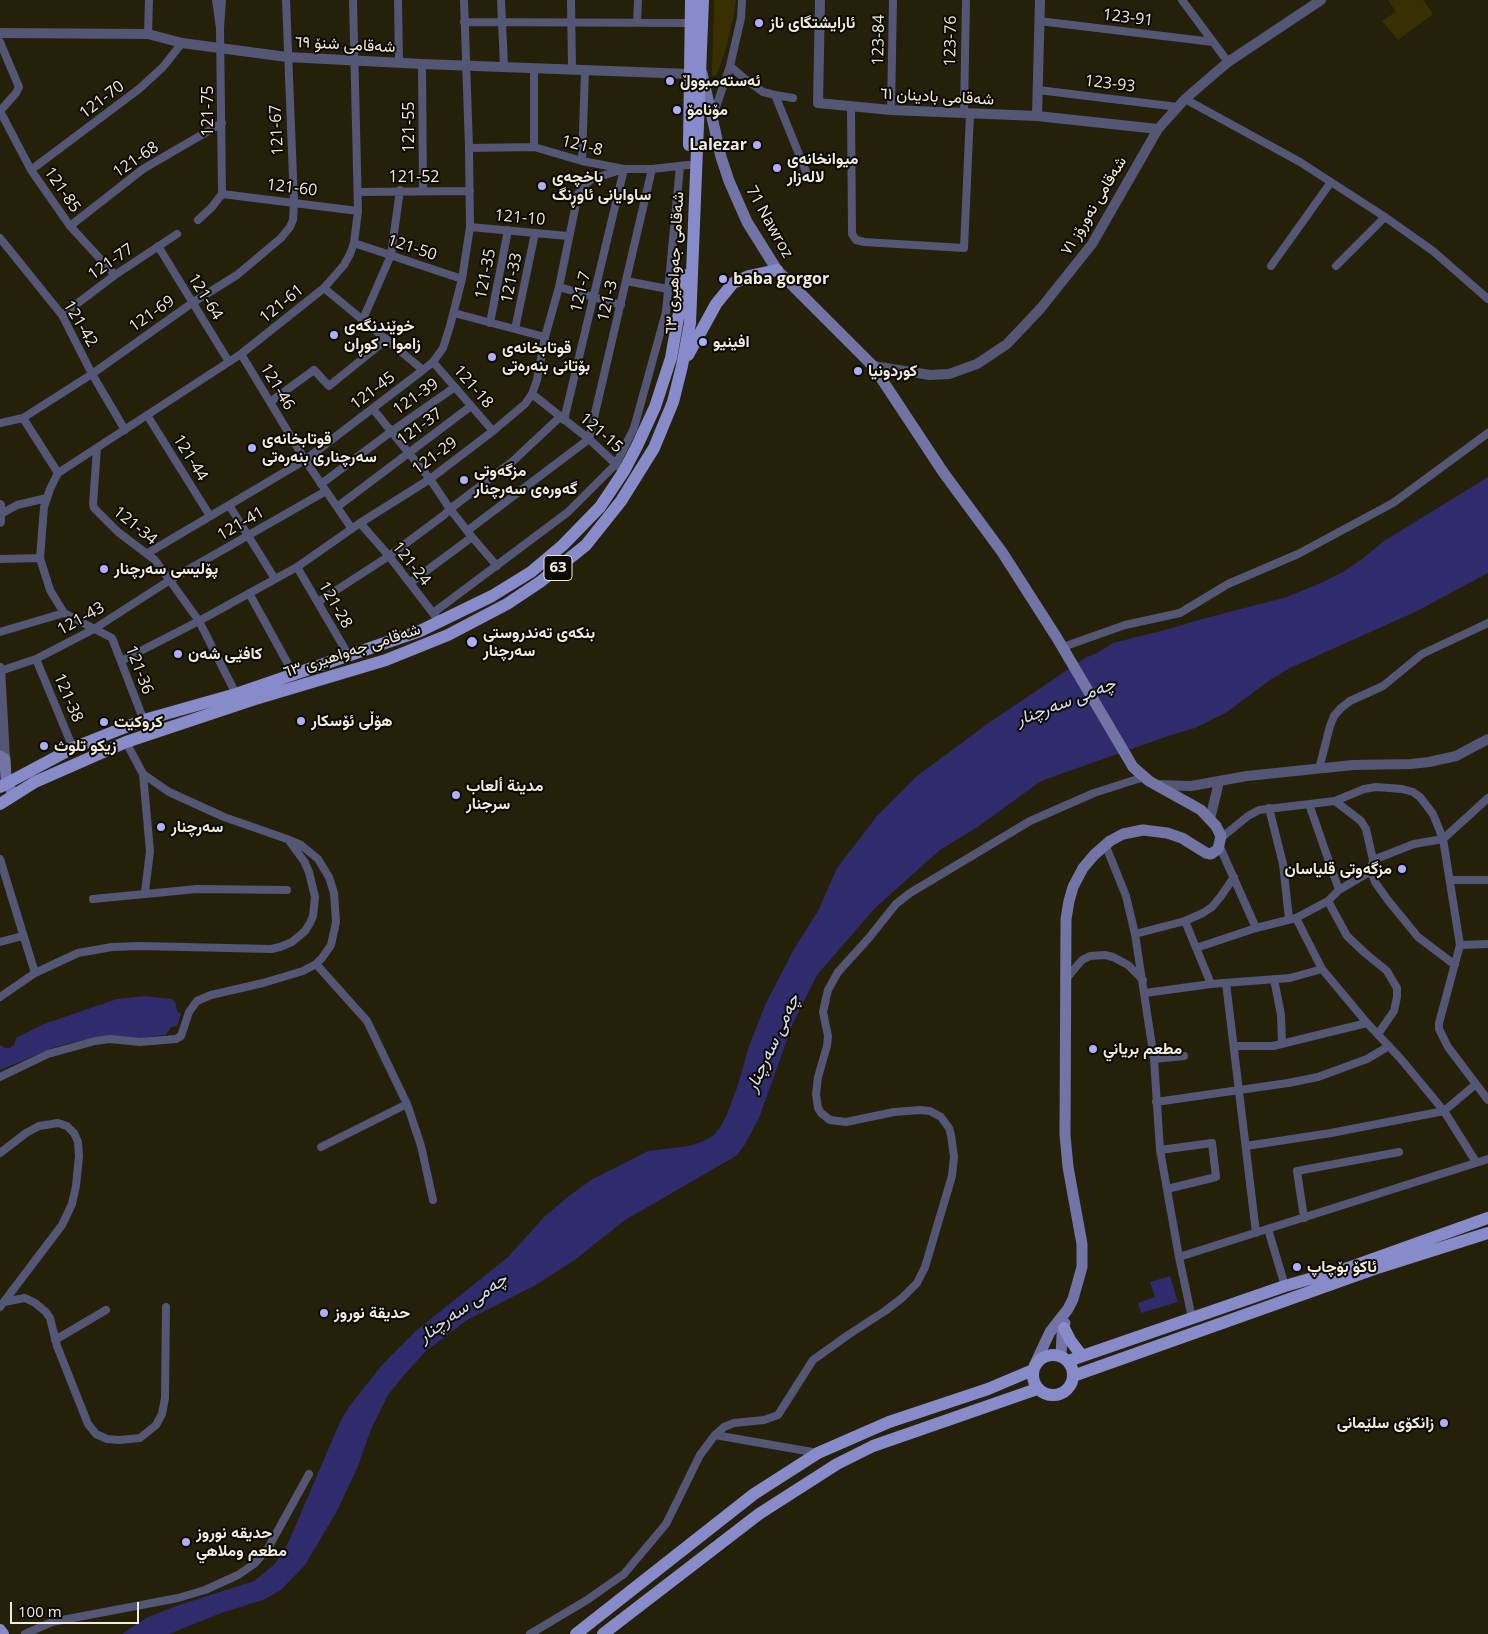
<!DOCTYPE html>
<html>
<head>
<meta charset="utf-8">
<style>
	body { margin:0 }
	#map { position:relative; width:1488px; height:1634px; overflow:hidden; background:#252009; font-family:"Open Sans",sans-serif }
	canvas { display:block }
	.scale { position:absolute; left:10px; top:1602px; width:129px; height:22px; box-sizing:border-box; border:2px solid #f0eddf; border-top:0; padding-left:6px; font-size:15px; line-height:18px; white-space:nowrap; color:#f0eddf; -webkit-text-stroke:4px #0c0a03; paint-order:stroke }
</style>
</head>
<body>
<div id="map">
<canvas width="1488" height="1634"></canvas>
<div class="scale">100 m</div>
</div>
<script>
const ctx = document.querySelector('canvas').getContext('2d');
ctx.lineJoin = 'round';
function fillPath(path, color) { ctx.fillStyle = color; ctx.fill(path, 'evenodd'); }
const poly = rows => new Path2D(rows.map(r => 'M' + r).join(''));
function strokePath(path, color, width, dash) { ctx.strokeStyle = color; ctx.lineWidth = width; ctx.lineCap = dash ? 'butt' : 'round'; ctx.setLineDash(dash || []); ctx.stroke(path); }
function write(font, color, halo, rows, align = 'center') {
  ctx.font = font + ' "Open Sans",Vazirmatn,sans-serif'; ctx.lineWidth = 4; ctx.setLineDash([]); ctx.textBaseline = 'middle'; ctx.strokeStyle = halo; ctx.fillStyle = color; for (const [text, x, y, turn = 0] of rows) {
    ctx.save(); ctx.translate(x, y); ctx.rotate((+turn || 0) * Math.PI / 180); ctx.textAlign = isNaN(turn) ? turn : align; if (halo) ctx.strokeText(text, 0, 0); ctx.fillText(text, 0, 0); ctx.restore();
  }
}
fillPath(poly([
	[714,0,736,0,734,15,724,55,716,76,712,76],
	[1388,0,1423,0,1433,14,1398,40,1382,21,1396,12]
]), '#383003');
fillPath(poly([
	[1488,477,1488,573,1415,612,1290,668,1270,680,1227,712,1195,728,1171,735,1041,781,979,826,940,850,875,908,817,975,793,1023,759,1118,744,1146,736,1156,625,1220,576,1259,536,1285,467,1320,426,1351,404,1375,388,1395,371,1429,358,1466,338,1509,305,1565,281,1590,263,1600,221,1613,169,1634,122,1634,148,1617,176,1606,254,1581,275,1564,288,1543,340,1422,349,1407,362,1390,383,1364,417,1330,508,1257,544,1217,569,1196,591,1180,648,1151,689,1146,704,1141,714,1135,721,1126,727,1114,738,1085,749,1046,766,1003,794,949,818,911,837,868,877,816,917,776,990,722,1085,658,1097,653,1113,643,1169,629,1202,619,1287,597,1323,582,1343,572,1362,559,1384,541],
	[144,996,172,999,175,1002,177,1011,181,1014,177,1026,171,1027,166,1035,154,1036,146,1039,90,1039,70,1043,53,1048,0,1070,0,1045,5,1048,10,1048,14,1045,16,1038,44,1024,117,999],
	[1170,1276,1178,1302,1141,1313,1138,1303,1155,1297,1150,1282]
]), '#2f2b6c');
strokePath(poly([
	[216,0,220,28,222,0],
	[398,0,399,62],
	[501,0,504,66],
	[571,0,572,69],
	[1182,0,1228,62],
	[1039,21,1213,42],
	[464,22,690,23],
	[637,23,638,0],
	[220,28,222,194],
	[148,34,149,0],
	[0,42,19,87,16,93,0,111],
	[422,64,423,190],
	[730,66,745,79,763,92,775,95,793,98],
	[534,68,534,147],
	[1038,90,1178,107],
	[775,95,809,179],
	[1185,99,1300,162,1385,217,1433,251,1488,299],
	[851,107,852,234,856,240,864,242,964,248,970,114],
	[891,110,893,0],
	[0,111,31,170,70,226,115,275],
	[964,113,966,0],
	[713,116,730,66,741,18,742,0],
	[469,148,534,147,582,161,624,169,652,169,688,165],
	[582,161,585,70],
	[31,170,139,89,163,67,182,43],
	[358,192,470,191],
	[222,194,358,211],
	[198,220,212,207,222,194],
	[70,226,143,169,222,123],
	[470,227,568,236],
	[0,238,62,315,92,374,125,430],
	[354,243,462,279],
	[158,246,229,362],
	[1271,266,1331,182],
	[1336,266,1385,217],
	[626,281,668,289],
	[559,287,621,305],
	[324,288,423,370],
	[454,313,545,337],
	[62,315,115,275,177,234],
	[363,319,391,255,400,190],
	[490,323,508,230],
	[515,329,535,233],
	[241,354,305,460,352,529],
	[433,362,493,431],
	[532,394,589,439,619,467],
	[270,402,314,370,329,386,387,339],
	[373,409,430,479,450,509,472,537,497,566],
	[147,415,210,516],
	[23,418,58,473],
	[0,423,23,418,92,374,192,303,237,275,281,238,290,227,293,220,294,202,286,0],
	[97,448,93,504,94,508,118,532,155,560,199,621,236,694],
	[321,484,392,431,455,387],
	[229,505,275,579],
	[337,507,471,406],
	[1,514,17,505,47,498],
	[360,523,389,556,436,617],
	[467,531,589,439,652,169],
	[148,553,305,460,423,370,433,362,443,348,450,326,462,279,470,227,469,148,464,0],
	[0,559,40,558],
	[297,567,349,656],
	[410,583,472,537],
	[249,593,294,675],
	[318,602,389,556,444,515,450,509,513,461,560,417],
	[433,613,568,512,616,464,634,428,666,312,680,166],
	[0,632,64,613],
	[1063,647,1125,625,1180,613,1228,584,1298,554,1393,503,1488,433],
	[36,659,73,748],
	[121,661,199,621,297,567,360,523,430,479,493,431,525,404,532,394,537,380,545,337,559,287,578,194,581,188,592,179,624,169,564,420],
	[0,671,36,659,94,629,170,580,326,491],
	[149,734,112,638,64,613,50,590,40,558,44,507,50,489,58,473,241,354,324,288,344,265,350,254,354,243,358,211,353,0],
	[1319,769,1330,726,1334,716,1341,708,1350,701,1383,686,1422,654,1488,623],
	[143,774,150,851,145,892],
	[1335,801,1361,821,1366,829,1373,860,1371,871,1375,882,1387,899,1418,937,1455,965],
	[1309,804,1339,890],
	[1269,808,1283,864,1289,919],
	[1221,838,1248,816,1259,810,1335,801,1364,789,1376,787,1402,789,1413,792,1420,797,1433,814,1443,839,1488,798],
	[1105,844,1126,896,1135,934,1154,1059,1160,1150,1179,1257,1192,1318],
	[1219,845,1256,928],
	[0,859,35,973],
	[1373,860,1414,844,1443,839,1460,945,1439,1023,1439,1029,1448,1047,1488,1100],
	[1450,880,1488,880],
	[93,899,197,889,287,890],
	[1328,901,1347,936,1365,953,1387,971,1397,988,1397,997,1394,1011,1378,1034],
	[1296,918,1322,969,1367,1023,1400,1058,1444,1111,1476,1162],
	[1185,921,1211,984],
	[1135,934,1185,921,1203,913,1212,907,1221,896,1234,877],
	[0,942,23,936],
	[1460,945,1488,944],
	[1196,948,1256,928,1296,918,1328,901,1339,890,1371,871],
	[316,964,367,1021,407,1104,421,1146,433,1200],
	[1066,979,1082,960,1090,956,1105,955,1113,957,1128,965,1143,980],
	[1274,979,1281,1015,1282,1044],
	[1226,983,1256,1233],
	[1145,993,1211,984,1290,978,1322,969],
	[0,997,35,973,78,953,112,947,140,946,271,949,280,947,292,942,305,931,310,923,313,916,315,897,309,872,304,861,290,842],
	[1234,1046,1273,1046,1367,1023],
	[1154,1059,1184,1056],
	[0,1077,48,1054,95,1041,110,1039,140,1042,176,1039,181,1036,189,1012,197,1001,211,995,263,983,303,971,316,964,322,958,331,945,336,922,334,893,329,877,318,859,301,845,287,839,224,817,169,792,143,774,126,742],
	[1156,1102,1288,1083,1318,1077,1367,1059,1389,1046],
	[1246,1146,1331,1133,1444,1111,1476,1084],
	[321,1147,407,1104],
	[1160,1150,1212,1143,1216,1177,1167,1189],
	[0,1153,26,1133,39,1126,58,1123,67,1126,74,1133,78,1142,79,1156,76,1186,72,1204,62,1225,0,1307],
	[1304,1218,1297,1171,1399,1152],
	[1268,1229,1285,1286],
	[1179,1257,1488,1159],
	[4,1302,25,1298,35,1303,46,1312,50,1318,57,1346,88,1424,96,1434,107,1439,119,1440,140,1438,156,1425,162,1414,165,1398,166,1307],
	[55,1340,106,1310],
	[715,1435,818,1453],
	[25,1634,52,1622,178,1598,205,1590,238,1575,254,1564,267,1550,309,1474],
	[530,1634,587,1600,624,1574,666,1524,700,1455,715,1435,724,1427,734,1423,764,1420,778,1415,813,1360,848,1335,885,1311,902,1298,917,1283,925,1267,952,1176,954,1157,951,1135,949,1128,941,1117,930,1111,920,1110,894,1112,846,1122,830,1120,821,1113,818,1108,816,1094,818,1077,827,1046,828,1036,823,1012,828,990,838,972,868,939,896,904,910,893,1030,821,1094,793,1144,777]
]), '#545675', 8);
strokePath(poly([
	[820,0,818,103,891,110,1037,116,1158,129],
	[0,33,148,34,182,43,287,57,422,64,690,74],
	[1037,116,1040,0],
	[873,366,930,375,949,374,977,364,1007,344,1041,308,1092,244,1158,129,1185,99,1228,62,1321,0],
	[0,505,0,522],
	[0,668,5,759],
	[1156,785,1191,786,1247,776,1353,765,1411,764,1429,762,1456,756,1488,739],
	[1210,819,1219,782]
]), '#545675', 10);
strokePath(poly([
	[702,73,721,157,729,181,747,222,777,270,873,366,943,472,1002,552,1057,638,1133,767,1149,781,1201,810,1216,826,1221,836,1218,849,1211,854,1206,853,1182,838,1167,833,1143,830,1123,834,1110,841,1094,855,1083,868,1073,887,1069,901,1066,919,1065,1135,1068,1167,1082,1244,1082,1267,1073,1299,1068,1309,1050,1332,1035,1364],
	[0,756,5,759,6,778,13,795],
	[1061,1356,1062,1335,1065,1323]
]), '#7174a5', 11);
strokePath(poly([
	[689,145,691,0],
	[688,355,716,304,733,283,749,276,777,270],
	[0,787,73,748,118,730,144,720,236,694,420,631,492,596,531,572,563,545,600,507,624,471,637,446,655,407,671,358,680,307,684,275],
	[0,804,35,782,126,742,252,700,386,660,448,635,507,604,540,582,586,545,621,501,654,448,673,402,682,366,690,323,703,0],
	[1064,1328,1070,1340,1082,1356],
	'1033 1375a20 20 0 1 1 40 0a20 20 0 1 1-40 0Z',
	[1068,1361,1285,1286,1351,1267,1488,1218],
	[1073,1376,1374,1269,1488,1233],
	[0,1630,3,1634],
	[576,1634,754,1494,818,1453,889,1422,988,1389,1033,1370],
	[603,1634,759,1514,837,1464,873,1446,1037,1389]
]), '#888bca', 12);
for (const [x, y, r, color] of [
	[759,23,5,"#acaffb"],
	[670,81,5,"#acaffb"],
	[677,110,5,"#acaffb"],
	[757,145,5,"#acaffb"],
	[777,168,5,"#acaffb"],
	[542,186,5,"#acaffb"],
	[723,279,5,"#acaffb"],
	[334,335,5,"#acaffb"],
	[703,342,5,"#acaffb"],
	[492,357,5,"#acaffb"],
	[858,371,5,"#acaffb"],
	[252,448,5,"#acaffb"],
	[464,480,5,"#acaffb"],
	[104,569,5,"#acaffb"],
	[472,642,6,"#acaffb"],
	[178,654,5,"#acaffb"],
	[301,721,5,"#acaffb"],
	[104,722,5,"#acaffb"],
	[44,746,5,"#acaffb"],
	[456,795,5,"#acaffb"],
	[161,827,5,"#acaffb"],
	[1402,869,5,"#acaffb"],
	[1093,1049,5,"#acaffb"],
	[1297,1267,5,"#acaffb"],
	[324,1313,5,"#acaffb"],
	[1444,1423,5,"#acaffb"],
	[186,1542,5,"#acaffb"]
]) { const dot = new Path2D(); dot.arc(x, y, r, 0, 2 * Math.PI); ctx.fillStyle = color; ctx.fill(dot); strokePath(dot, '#0c0a03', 2); }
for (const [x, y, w] of [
	[558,568,28]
]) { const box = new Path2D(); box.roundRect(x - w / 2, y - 12.5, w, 25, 4); ctx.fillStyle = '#0c0a03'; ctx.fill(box); strokePath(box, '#f0eddf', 1); }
write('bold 15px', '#f0eddf', null, [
	["63",558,568]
]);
write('16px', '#f0eddf', '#0c0a03', [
	["123-91",1128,18,7],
	["123-84",879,40,-89],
	["123-76",951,41,-89],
	["شەقامی شنۆ ٦٩",345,45,3],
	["123-93",1110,84,7],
	["شەقامی بادینان ٦١",937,97,3],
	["121-70",102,100,-37],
	["121-75",208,111,-90],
	["121-55",409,127,-90],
	["121-67",277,130,-93],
	["121-8",582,146,14],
	["121-68",136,160,-34],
	["121-52",414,177],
	["121-60",292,188,7],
	["121-85",62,190,55],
	["شەقامی نەورۆز ٧١",1094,206,-59],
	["121-10",520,218,5],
	["71 Nawroz",769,222,61],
	["121-50",412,248,18],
	["121-77",111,262,-35],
	["شەقامی جەواهیری ٦٣",675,263,-87],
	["121-35",486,274,-79],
	["121-33",512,278,-78],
	["121-7",581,292,-76],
	["121-64",205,297,58],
	["121-3",608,301,-77],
	["121-61",282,304,-39],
	["121-69",152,314,-35],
	["121-42",80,324,59],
	["121-46",277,387,59],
	["121-18",473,387,49],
	["121-45",373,391,-37],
	["121-39",416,397,-35],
	["121-37",420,427,-36],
	["121-15",601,433,41],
	["121-29",435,456,-36],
	["121-44",190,458,58],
	["121-41",241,524,-30],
	["121-34",135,526,39],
	["121-24",411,564,51],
	["121-28",335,605,60],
	["121-43",81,619,-29],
	["شەقامی جەواهیری ٦٣",352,651,-18],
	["121-36",139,670,69],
	["121-38",68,698,67]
]);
write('bold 16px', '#f0eddf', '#0c0a03', [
	["ئارایشتگای ناز",769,23],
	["ئەستەمبووڵ",680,81],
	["مۆنامۆ",687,110],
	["Lalezar",747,145,"right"],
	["میوانخانەی",787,159],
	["لالەزار",787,177],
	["باخچەی",552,177],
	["ساوایانی ئاوڕنگ",552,195],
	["baba gorgor",733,279],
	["خوێندنگەی",344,326],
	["زاموا - کوڕان",344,344],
	["افينيو",713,342],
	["قوتابخانەی",502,348],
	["بۆتانی بنەرەتی",502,366],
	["كوردونيا",868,371],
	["قوتابخانەی",262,439],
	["سەرچناری بنەرەتی",262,457],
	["مزگەوتی",474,471],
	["گەورەی سەرچنار",474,489],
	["پۆلیسی سەرچنار",114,569],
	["بنکەی تەندروستی",483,633],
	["سەرچنار",483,651],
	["کافێی شەن",188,654],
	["هۆڵی ئۆسکار",311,721],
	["كروكيت",114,722],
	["زيكو تلوث",54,746],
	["مدينة ألعاب",466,786],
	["سرجنار",466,804],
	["سەرچنار",171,827],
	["مزگەوتی قلیاسان",1392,869,"right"],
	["مطعم برياني",1103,1049],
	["ئاکۆ بۆچاپ",1307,1267],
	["حديقة نوروز",334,1313],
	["زانکۆی سلێمانی",1434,1423,"right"],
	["حديقه نوروز",196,1533],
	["مطعم وملاهي",196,1551]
], 'left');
write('italic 18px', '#d9dbf0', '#0c0a03', [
	["چەمی سەرچنار",1066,702,-21],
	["چەمی سەرچنار",773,1043,-65],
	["چەمی سەرچنار",463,1308,-36]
]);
</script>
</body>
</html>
